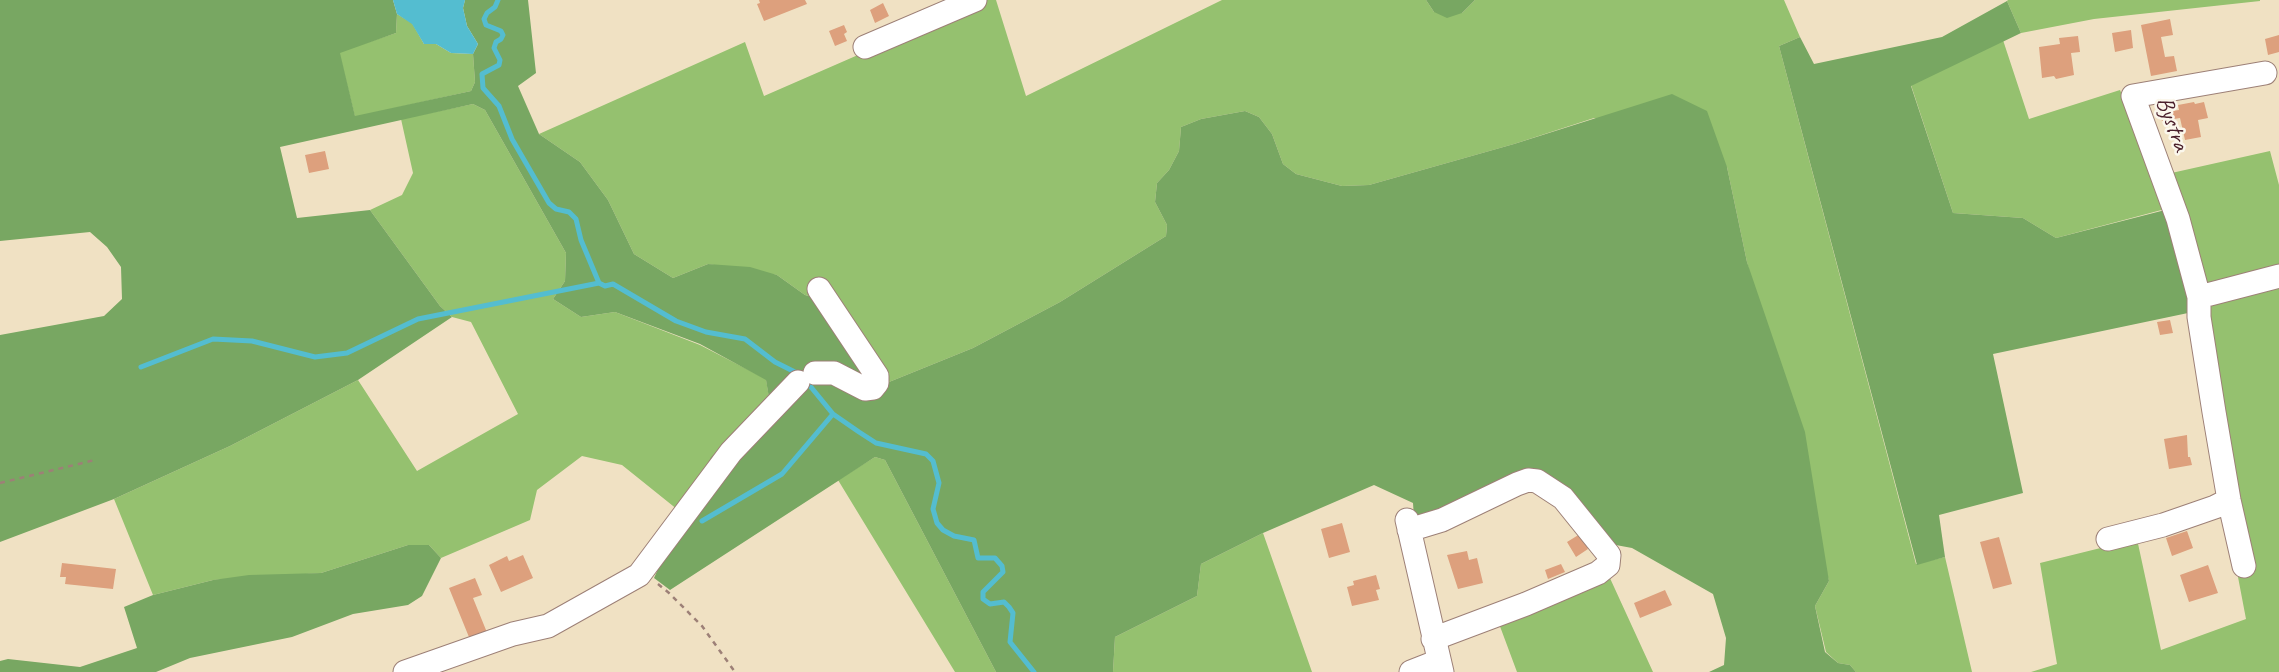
<!DOCTYPE html>
<html>
<head>
<meta charset="utf-8">
<style>
	body { margin:0 }
	canvas { display:block; background:#f0e1c3 }
</style>
</head>
<body>
<canvas width="2279" height="672"></canvas>
<script>
const ctx = document.querySelector('canvas').getContext('2d');
ctx.lineJoin = 'round';
function fillPath(path, color) { ctx.fillStyle = color; ctx.fill(path, 'evenodd'); }
const poly = rows => new Path2D(rows.map(r => 'M' + r).join(''));
function strokePath(path, color, width, dash) { ctx.strokeStyle = color; ctx.lineWidth = width; ctx.lineCap = dash ? 'butt' : 'round'; ctx.setLineDash(dash || []); ctx.stroke(path); }
function write(font, color, halo, rows, align = 'center') {
  ctx.font = font + ' Caveat,sans-serif'; ctx.lineWidth = 5; ctx.setLineDash([]); ctx.textBaseline = 'middle'; ctx.strokeStyle = halo; ctx.fillStyle = color; for (const [text, x, y, turn = 0] of rows) {
    ctx.save(); ctx.translate(x, y); ctx.rotate((+turn || 0) * Math.PI / 180); ctx.textAlign = isNaN(turn) ? turn : align; if (halo) ctx.strokeText(text, 0, 0); ctx.fillText(text, 0, 0); ctx.restore();
  }
}
fillPath(poly([
	[984,0,996,0,1026,96,1222,0,1426,0,1434,12,1462,13,1475,0,1784,0,1800,37,1779,46,1916,564,1945,557,1972,672,1856,672,1850,665,1838,663,1826,652,1815,606,1829,581,1747,262,1727,167,1594,118,1514,144,1369,185,1342,186,1296,174,1283,164,1272,134,1259,117,1245,111,1201,119,1181,127,1179,151,1169,170,1157,183,1155,202,1167,225,1166,236,1060,302,973,348,889,382,840,305,805,295,777,275,708,264,673,278,634,254,608,200,580,162,539,134,745,42,764,96],
	[2008,0,2260,0,2260,1,2094,19,2021,33,2007,1],
	[397,14,412,23,424,44,436,44,451,53,473,54,475,82,471,91,355,117,339,52,396,33],
	[2003,40,2029,119,2120,90,2169,208,2056,238,2023,218,1953,213,1911,85],
	[473,104,485,110,566,253,565,281,553,299,581,317,615,312,700,345,766,379,770,404,683,514,622,465,582,456,537,490,530,520,441,558,429,545,408,545,321,573,213,580,153,595,114,499,230,446,358,380,417,471,518,414,471,322,452,317,440,306,370,210,402,195,413,173,401,119],
	[2270,151,2279,185,2279,271,2208,290,2167,174],
	[2279,280,2279,672,2031,672,2057,664,2040,563,2137,539,2161,650,2246,619,2238,577,2255,572,2221,413,2205,305],
	[875,457,885,460,996,672,955,672,838,480],
	[1263,533,1312,672,1113,672,1115,637,1197,596,1201,564],
	[1609,576,1653,672,1517,672,1498,621]
]), '#95c16f');
fillPath(poly([
	[0,0,393,0,397,14,396,33,340,53,355,116,471,91,475,82,473,54,478,44,467,26,463,8,465,0,528,0,536,73,518,86,539,134,580,162,608,200,634,254,673,278,708,264,750,267,777,275,805,295,840,305,889,382,973,348,1060,302,1166,236,1167,225,1155,202,1157,183,1169,170,1179,151,1181,127,1201,119,1245,111,1259,117,1272,134,1283,164,1296,174,1342,186,1369,185,1514,144,1672,94,1707,111,1727,167,1747,262,1805,432,1829,581,1815,606,1825,652,1838,663,1850,665,1856,672,1709,672,1724,665,1726,638,1713,594,1632,548,1605,543,1550,484,1488,496,1414,518,1413,503,1374,485,1263,533,1201,564,1197,596,1115,637,1113,672,996,672,885,460,875,457,670,590,654,578,683,514,711,457,770,404,766,380,700,344,615,312,581,317,553,299,565,281,566,253,485,110,473,104,280,147,297,218,370,210,440,306,452,317,358,380,230,446,114,499,0,542,0,335,104,316,122,299,121,267,107,247,90,232,0,241],
	[1426,0,1475,0,1462,13,1447,18,1434,12],
	[2007,1,2021,33,1911,86,1953,213,2023,218,2056,238,2169,209,2193,294,2188,313,1993,354,2023,493,1939,515,1945,557,1917,565,1779,46,1800,37,1814,64,1942,37],
	[408,545,429,545,441,558,422,596,408,605,353,614,292,637,190,658,156,672,0,672,0,661,8,659,80,667,137,648,124,607,153,595,213,580,249,575,321,573]
]), '#78a762');
fillPath(poly([
	[393,0,465,0,463,8,467,26,478,44,473,54,451,53,436,44,424,44,412,24,397,14]
]), '#54bdd0');
strokePath(poly([
	[498,0,495,7,487,13,484,19,486,25,501,31,503,35,501,39,496,42,494,48,500,60,499,65,482,74,483,88,499,106,512,139,549,203,556,209,569,212,576,219,581,240,599,283,605,286,613,284,676,321,706,332,745,339,775,362,799,374],
	[141,367,213,339,252,341,315,357,347,353,418,319,599,283],
	[806,381,833,414,859,432,876,443,926,454,933,461,939,483,933,509,937,523,943,530,954,536,974,540,978,558,995,558,1002,566,1003,572,983,592,983,599,990,604,1004,602,1009,607,1013,613,1010,642,1034,672],
	[702,521,782,474,833,414]
]), '#54bdd0', 5);
fillPath(poly([
	[759,0,805,0,807,4,764,21,757,4,760,3],
	[883,3,889,16,875,23,870,10],
	[2170,19,2173,35,2161,37,2165,57,2174,56,2177,71,2151,76,2141,25],
	[844,25,847,32,844,34,847,41,835,46,829,31],
	[2131,30,2133,48,2115,52,2112,33],
	[2279,35,2279,52,2268,55,2265,39],
	[2078,36,2080,52,2071,53,2074,75,2056,79,2054,76,2042,78,2039,47,2060,44,2059,38],
	[2194,102,2195,104,2204,102,2208,118,2198,120,2201,137,2185,140,2180,118,2162,121,2160,113,2179,110,2178,105],
	[325,151,329,169,309,173,305,155],
	[2170,320,2173,333,2160,335,2157,322],
	[2187,435,2188,457,2190,457,2192,465,2169,469,2164,439],
	[1342,523,1350,552,1329,558,1321,529],
	[2187,531,2193,548,2172,556,2166,538],
	[1580,534,1588,549,1576,557,1567,542],
	[1999,537,2012,584,1993,589,1980,542],
	[1467,551,1469,560,1477,558,1483,583,1458,589,1447,555],
	[523,555,533,578,501,592,489,565,507,556,509,561],
	[62,563,116,569,113,589,65,584,66,577,60,577],
	[1561,564,1565,572,1548,579,1545,570],
	[2208,565,2218,593,2189,602,2180,575],
	[1376,575,1380,589,1376,590,1379,600,1352,606,1347,587,1354,585,1353,581],
	[475,578,482,595,473,598,488,635,471,642,449,588],
	[1665,590,1672,605,1640,618,1634,603]
]), '#dda07d');
const minor = poly([
	[865,47,975,0],
	[2199,297,2279,276],
	[815,373,834,373,865,389,873,388,877,383,877,376,819,289],
	[1407,520,1442,672],
	[1409,530,1442,520,1517,484,1528,480,1537,481,1563,498,1609,555,1608,565,1598,573,1526,604,1433,639],
	[2108,539,2163,525,2215,507,2229,500],
	[2244,566,2229,500,2214,412,2199,317,2199,297,2178,219,2133,96,2265,73],
	[405,672,513,634,548,626,639,575,731,452,798,382],
	[1411,672,1439,661]
]);
strokePath(minor, '#9d8077', 25);
strokePath(poly([
	[0,483,95,460],
	[658,584,669,593,702,626,735,672]
]), '#9d8077', 2.5, [5, 5]);
strokePath(minor, '#fff', 23);
write('24px', '#4a1f2b', '#fbf7ec', [
	["Bystra",2172,124,70]
]);
</script>
</body>
</html>
